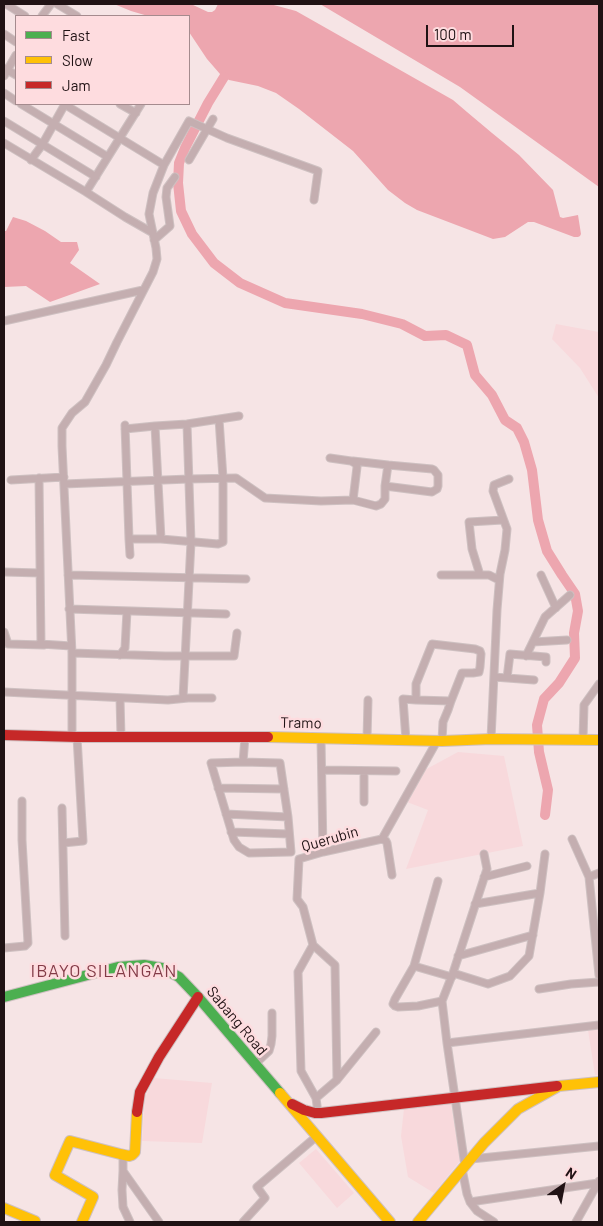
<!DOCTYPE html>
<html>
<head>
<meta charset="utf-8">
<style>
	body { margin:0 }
	#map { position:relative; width:603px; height:1226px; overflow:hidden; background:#f6e4e5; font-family:Barlow,sans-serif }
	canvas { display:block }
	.frame { position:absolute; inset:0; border:5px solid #201214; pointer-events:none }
	.legend { position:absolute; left:15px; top:15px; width:175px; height:90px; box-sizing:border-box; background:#fedcdf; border:1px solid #a58b8e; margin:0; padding:6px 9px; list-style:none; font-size:15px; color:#201214 }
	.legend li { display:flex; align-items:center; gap:10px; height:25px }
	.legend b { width:25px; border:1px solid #a58b8e }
	.north { position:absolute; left:538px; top:1161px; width:50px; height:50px; -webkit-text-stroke:4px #fedcdf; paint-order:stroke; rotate:33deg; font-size:14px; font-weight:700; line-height:20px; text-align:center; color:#201214 }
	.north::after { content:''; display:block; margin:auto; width:18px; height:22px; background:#201214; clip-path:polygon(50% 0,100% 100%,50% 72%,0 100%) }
	.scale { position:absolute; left:426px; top:25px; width:88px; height:22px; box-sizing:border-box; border:2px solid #201214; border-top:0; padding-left:6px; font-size:15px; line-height:18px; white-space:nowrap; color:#201214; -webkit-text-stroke:4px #fedcdf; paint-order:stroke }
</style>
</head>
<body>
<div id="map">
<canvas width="603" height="1226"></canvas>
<div class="frame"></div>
<ul class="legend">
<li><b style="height:6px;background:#4caf50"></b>Fast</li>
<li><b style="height:6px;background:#ffc107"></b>Slow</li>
<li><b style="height:6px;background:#c62828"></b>Jam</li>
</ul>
<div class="north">N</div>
<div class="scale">100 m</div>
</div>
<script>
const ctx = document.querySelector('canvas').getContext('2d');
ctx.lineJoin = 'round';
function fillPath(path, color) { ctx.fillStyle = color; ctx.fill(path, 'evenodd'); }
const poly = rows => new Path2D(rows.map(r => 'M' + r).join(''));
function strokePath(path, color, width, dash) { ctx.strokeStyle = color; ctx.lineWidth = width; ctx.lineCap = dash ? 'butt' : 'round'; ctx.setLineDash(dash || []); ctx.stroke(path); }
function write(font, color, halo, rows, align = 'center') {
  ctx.font = font + ' Barlow,sans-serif'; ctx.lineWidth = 5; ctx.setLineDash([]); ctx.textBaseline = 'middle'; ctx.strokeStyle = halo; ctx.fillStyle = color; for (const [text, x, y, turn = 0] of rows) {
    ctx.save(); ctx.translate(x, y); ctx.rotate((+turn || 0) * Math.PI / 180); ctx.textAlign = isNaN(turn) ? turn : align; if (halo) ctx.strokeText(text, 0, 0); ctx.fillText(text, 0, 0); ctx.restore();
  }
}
fillPath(poly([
	[556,324,599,332,599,398,580,368,552,339],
	[458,752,504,756,523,846,406,869,428,810,407,802,421,772],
	[599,1029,599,1075,595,1075,588,1030],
	[154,1078,212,1083,202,1143,142,1141,145,1098],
	[451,1104,460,1161,434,1193,408,1177,401,1136,404,1109],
	[316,1149,354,1193,337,1208,299,1163]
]), '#f8d9dc');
fillPath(poly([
	[114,4,191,4,208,12,212,12,215,10,218,4,270,4,296,11,453,100,467,112,492,133,519,155,553,190,560,217,563,218,578,215,581,234,580,236,578,237,574,237,534,222,528,222,505,237,493,239,417,210,405,203,388,190,353,151,299,109,276,93,258,86,229,80,220,74,207,59,189,32,189,16,148,16,131,11],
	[320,4,599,4,599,187,460,87],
	[13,217,26,221,45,231,61,242,77,242,79,250,70,263,100,284,50,302,26,286,4,287,4,231,6,231]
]), '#eda6af');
strokePath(poly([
	[224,77,208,103,185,148,179,163,178,183,181,211,192,234,214,263,240,283,285,303,362,314,402,324,425,336,446,335,467,345,475,375,492,395,505,420,517,428,524,442,532,470,538,520,547,551,562,575,575,594,578,611,574,633,575,658,559,683,544,699,537,725,539,752,548,790,545,815]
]), '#eda6af', 10);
const street = poly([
	[6,4,25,16],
	[57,4,77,16],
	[42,16,51,4],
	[4,34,16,42],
	[4,68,16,75],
	[4,76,16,55],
	[4,93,16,101],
	[21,104,108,157],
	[64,104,164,165],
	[120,104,136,113],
	[141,104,86,192,125,217,153,233],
	[4,121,96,177],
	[4,143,86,192],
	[31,160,42,145,65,104],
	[189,160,213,119],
	[154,240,170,226,166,197,167,188,175,177],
	[4,321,143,290],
	[125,425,129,539,130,555],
	[155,426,187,424,239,416],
	[125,429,155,426,161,539],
	[330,458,351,461,356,464,357,467,353,500],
	[353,461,388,465],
	[39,478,41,644,71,646],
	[11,480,64,477],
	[64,484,189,479,236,478,265,498,321,501,353,500,376,506,381,504,385,499,385,486,388,465,432,469,434,470,438,475,438,486,437,489,432,492,385,486],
	[129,539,161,539,218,544,223,542,223,478,219,419],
	[4,572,40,573],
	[68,575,246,579],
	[441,575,489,575,499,580],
	[480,575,472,549,469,522,503,520],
	[541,575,556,608],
	[69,609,226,614],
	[4,632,8,644,44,645],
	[533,642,567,640],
	[72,653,165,656,234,656,237,633],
	[120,655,125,648,127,611],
	[526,656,545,617,570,595],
	[494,677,534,680],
	[507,678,510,654,546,657,546,662],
	[4,692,168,700,188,698,212,698],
	[120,698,121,737],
	[183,698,191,542,187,424],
	[72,736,72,653,62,446,62,428,72,413,85,402,106,365,117,342,153,272,157,259,156,248,149,214,153,193,164,165,189,121,227,138,318,171,314,200],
	[321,738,323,852],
	[367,739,368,700],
	[491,739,497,610,500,574,505,550,507,529,493,491,494,485,509,479],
	[406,740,403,699,416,700],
	[583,740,584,705,599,684],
	[442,741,443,722,448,710,451,701,462,673,473,673,479,672,480,667,481,654,480,651,475,649,432,644,416,684,416,700,451,701],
	[243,762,280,763,288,817,291,852,249,853,239,847,234,840,211,763,243,762],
	[243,762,245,737],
	[322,770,396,771],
	[218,788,284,789],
	[364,802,364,771],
	[62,808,65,936],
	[226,814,288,817],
	[231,832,289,834],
	[382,839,386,841,387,843,392,875],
	[572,839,589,877,599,975],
	[63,843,83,841,77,737],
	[484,877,527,866],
	[589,877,599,873],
	[438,881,414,966,452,977],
	[540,893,545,854],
	[313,945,335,965,337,1080],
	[4,948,25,946,28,943,22,840,22,801],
	[458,956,533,935],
	[414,966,395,999,393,1004,395,1006,398,1007,418,1006,442,1001],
	[453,973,488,984,510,976,529,956,540,893,475,904],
	[539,989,571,984,599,982],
	[447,1043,599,1025],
	[254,1065,269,1051,271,1044,272,1036,272,1013],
	[316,1098,301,1071,298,972,313,945,303,907,297,899,299,859,323,852,382,839,437,741],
	[318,1113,316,1098,337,1080,376,1032],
	[123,1155,123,1171,159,1222],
	[471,1159,599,1146],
	[465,1166,447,1043,442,1001,453,973,487,869,484,854],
	[462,1169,467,1194,470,1202,477,1211,494,1222],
	[123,1171,122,1190,123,1207,130,1222],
	[470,1202,598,1183],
	[243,1222,265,1198,257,1187,317,1136],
	[576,1222,599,1181]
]);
const fast = poly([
	[4,997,118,967,144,965,162,968,179,977,198,997,280,1093]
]);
const slow = poly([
	[268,737,442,741,491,739,599,740],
	[280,1093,390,1222],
	[4,1208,35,1221,35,1222],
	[82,1222,93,1197,55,1175,70,1141,120,1154,129,1156,132,1155,135,1152,137,1112],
	[418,1222,484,1143,518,1109,559,1086,599,1082]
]);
const jam = poly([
	[4,735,77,737,268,737],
	[292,1104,304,1110,315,1113,321,1113,557,1086],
	[137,1112,140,1092,159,1057,198,997]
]);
strokePath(street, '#cec0c1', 9);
strokePath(fast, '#cec0c1', 12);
strokePath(slow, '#cec0c1', 12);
strokePath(jam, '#cec0c1', 12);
strokePath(street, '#c4aeb0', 7);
strokePath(fast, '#4caf50', 10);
strokePath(slow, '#ffc107', 10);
strokePath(jam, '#c62828', 10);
write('15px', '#201214', '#fedcdf', [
	["Tramo",301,723,1],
	["Querubin",330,839,-16],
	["Sabang Road",237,1021,50]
]);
ctx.letterSpacing = '1px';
write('18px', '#833b47', '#fedcdf', [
	["IBAYO SILANGAN",104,971]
]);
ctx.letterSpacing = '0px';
</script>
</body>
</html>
